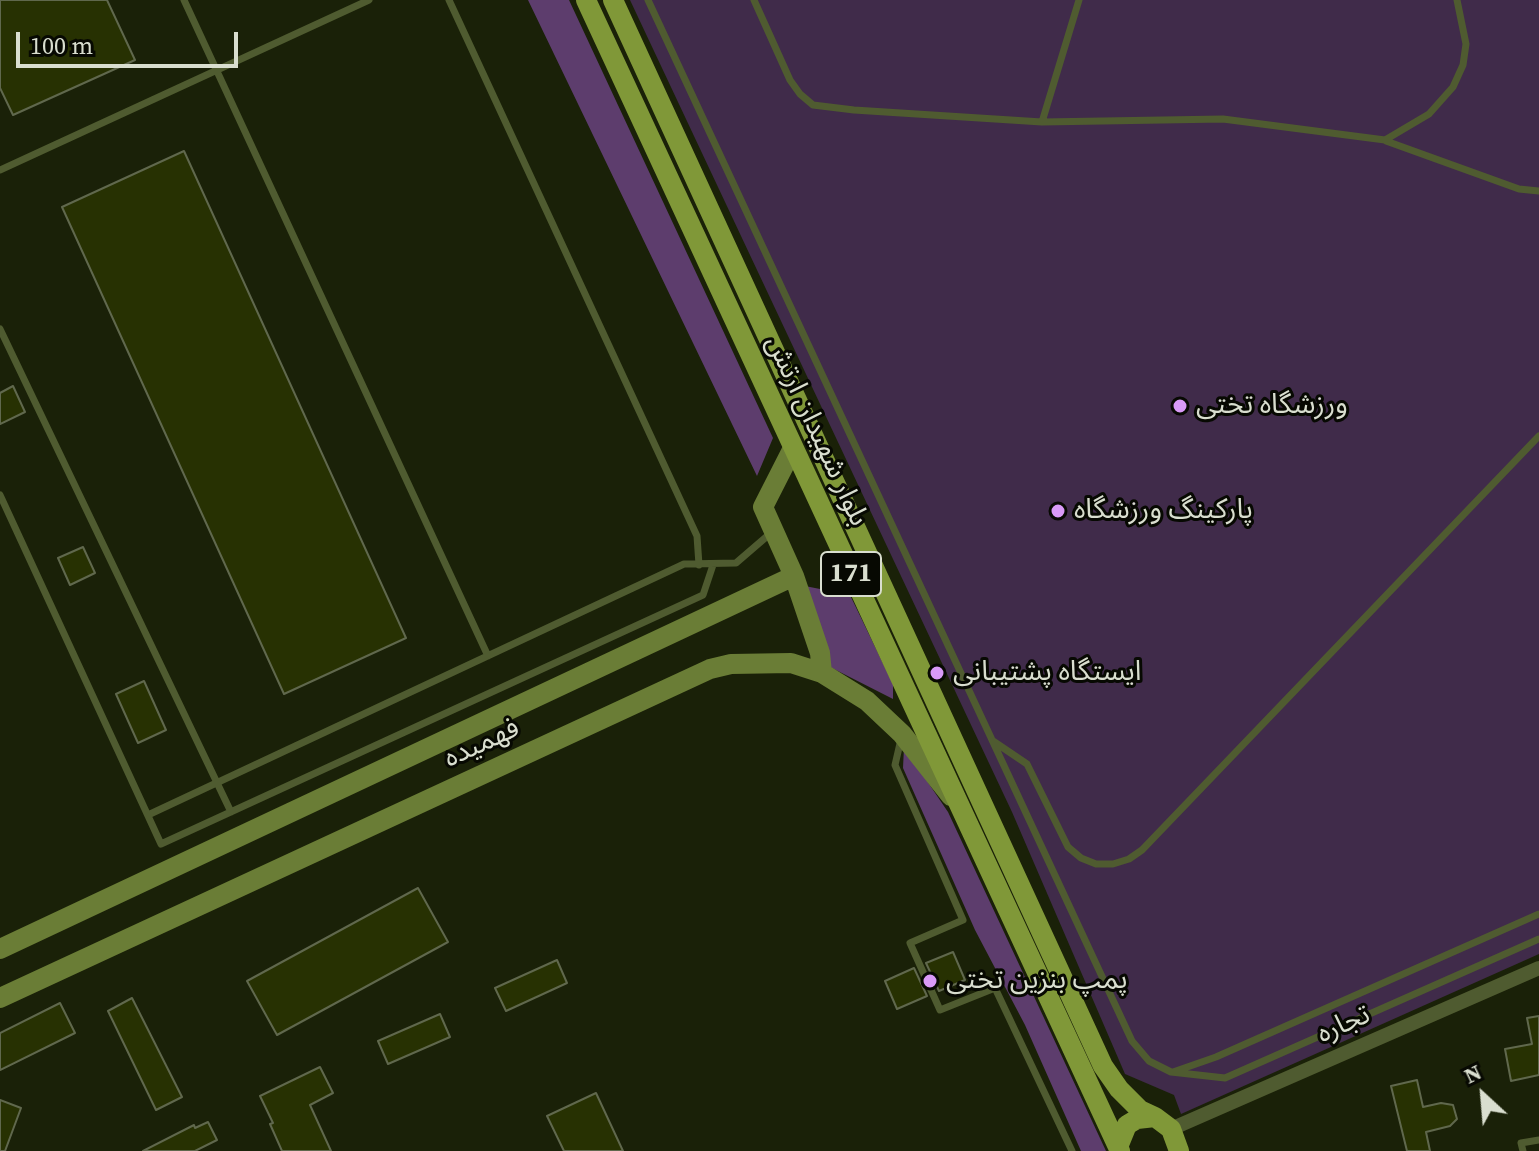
<!DOCTYPE html>
<html>
<head>
<meta charset="utf-8">
<style>
	body { margin:0 }
	#map { position:relative; width:1539px; height:1151px; overflow:hidden; background:#1a2108; font-family:"Source Serif 4",serif }
	canvas { display:block }
	.north { position:absolute; left:1443px; top:1055px; width:80px; height:80px; -webkit-text-stroke:6px #070902; paint-order:stroke; rotate:334deg; font-size:22px; font-weight:700; line-height:32px; text-align:center; color:#d9decf }
	.north::after { content:''; display:block; margin:auto; width:28px; height:36px; background:#d9decf; clip-path:polygon(50% 0,100% 100%,50% 72%,0 100%) }
	.scale { position:absolute; left:16px; top:32px; width:222px; height:36px; box-sizing:border-box; border:4px solid #d9decf; border-top:0; padding-left:10px; font-size:24px; line-height:28px; white-space:nowrap; color:#d9decf; -webkit-text-stroke:6px #070902; paint-order:stroke }
</style>
</head>
<body>
<div id="map">
<canvas width="1539" height="1151"></canvas>
<div class="north">N</div>
<div class="scale">100 m</div>
</div>
<script>
const ctx = document.querySelector('canvas').getContext('2d');
ctx.lineJoin = 'round';
function fillPath(path, color) { ctx.fillStyle = color; ctx.fill(path, 'evenodd'); }
const poly = rows => new Path2D(rows.map(r => 'M' + r).join(''));
function strokePath(path, color, width, dash) { ctx.strokeStyle = color; ctx.lineWidth = width; ctx.lineCap = dash ? 'butt' : 'round'; ctx.setLineDash(dash || []); ctx.stroke(path); }
function write(font, color, halo, rows, align = 'center') {
  ctx.font = font + ' "Source Serif 4","Noto Sans Arabic",serif'; ctx.lineWidth = 6; ctx.setLineDash([]); ctx.textBaseline = 'middle'; ctx.strokeStyle = halo; ctx.fillStyle = color; for (const [text, x, y, turn = 0] of rows) {
    ctx.save(); ctx.translate(x, y); ctx.rotate((+turn || 0) * Math.PI / 180); ctx.textAlign = isNaN(turn) ? turn : align; if (halo) ctx.strokeText(text, 0, 0); ctx.fillText(text, 0, 0); ctx.restore();
  }
}
fillPath(poly([
	[630,0,1539,0,1539,954,1181,1114,1174,1095,1125,1074,1012,812]
]), '#402b4a');
fillPath(poly([
	[528,0,569,0,773,438,757,476],
	[805,586,850,595,893,684,893,699,830,667],
	[904,747,948,812,1106,1151,1081,1151,1025,1025,975,930,903,768]
]), '#5d3d6d');
const building = poly([
	[0,0,107,0,135,60,13,115,0,88,0,0],
	[184,151,406,638,284,694,62,207,184,151],
	[13,386,25,412,0,424,0,393,13,386],
	[83,547,95,573,70,585,58,558,83,547],
	[144,681,166,730,138,743,116,694,144,681],
	[418,888,448,942,277,1035,247,981,418,888],
	[953,952,965,980,939,991,926,963,953,952],
	[557,960,567,983,506,1011,495,988,557,960],
	[914,968,927,996,897,1009,885,981,914,968],
	[132,998,182,1097,156,1110,108,1011,132,998],
	[60,1003,75,1033,0,1070,0,1033,60,1003],
	[440,1014,450,1037,388,1064,378,1041,440,1014],
	[1539,1016,1539,1075,1511,1081,1505,1049,1532,1044,1527,1018,1539,1016],
	[320,1067,333,1093,310,1105,331,1151,282,1151,270,1124,273,1123,260,1096,320,1067],
	[1417,1080,1423,1107,1441,1103,1453,1105,1457,1119,1450,1126,1426,1132,1430,1151,1407,1151,1391,1086,1417,1080],
	[596,1093,623,1151,564,1151,547,1116,596,1093],
	[0,1100,21,1108,5,1151,0,1151,0,1100],
	[208,1122,217,1140,195,1151,143,1151,194,1125,195,1128,208,1122]
]);
fillPath(building, '#273102');
strokePath(building, '#60684d', 2);
strokePath(poly([
	[184,0,488,656],
	[449,0,697,536,699,565],
	[648,0,1132,1041,1149,1061,1171,1072,1225,1078,1539,939],
	[754,0,790,80,800,94,813,105,854,110,1042,122,1223,119,1385,140,1429,114,1453,87,1463,65,1466,44,1457,0],
	[1042,122,1079,0],
	[1386,141,1519,189,1539,191],
	[0,170,369,0],
	[0,329,231,812],
	[0,495,161,844,703,595,713,565],
	[901,739,895,765,963,920,910,943,940,1010,995,988,1072,1151],
	[993,741,1027,764,1068,847,1081,858,1096,864,1113,864,1129,859,1142,850,1539,436],
	[148,815,684,564,736,563,772,532],
	[1173,1072,1216,1057,1539,914],
	[1523,1151,1521,1143,1539,1140]
]), '#4f5b30', 7);
strokePath(poly([
	[1171,1129,1539,968]
]), '#4f5b30', 14);
strokePath(poly([
	[793,448,763,507,794,576,820,653,822,673],
	[0,949,794,576],
	[0,998,710,669,731,664,791,663,822,673,867,701,902,734,951,796]
]), '#6a7d36', 20);
strokePath(poly([
	[586,0,1118,1147],
	[613,0,1103,1066,1119,1089,1140,1110,1155,1117],
	[1120,1151,1118,1147,1127,1125,1137,1119,1155,1117,1171,1129,1179,1151]
]), '#809838', 20);
for (const [x, y, r, color] of [
	[1180,406,8,"#d99af7"],
	[1058,511,8,"#d99af7"],
	[937,673,8,"#d99af7"],
	[930,981,8,"#d99af7"]
]) { const dot = new Path2D(); dot.arc(x, y, r, 0, 2 * Math.PI); ctx.fillStyle = color; ctx.fill(dot); strokePath(dot, '#070902', 3); }
for (const [x, y, w] of [
	[851,574,60]
]) { const box = new Path2D(); box.roundRect(x - w / 2, y - 22, w, 44, 6); ctx.fillStyle = '#070902'; ctx.fill(box); strokePath(box, '#d9decf', 2); }
write('bold 26px', '#d9decf', null, [
	["171",851,574]
]);
write('28px', '#d9decf', '#070902', [
	["ورزشگاه تختی",1196,406],
	["پارکینگ ورزشگاه",1074,511],
	["ایستگاه پشتیبانی",953,673],
	["پمپ بنزین تختی",946,981]
], 'left');
write('28px', '#d9decf', '#070902', [
	["بلوار شهیدان ارتش",816,431,65],
	["فهمیده",482,744,-25],
	["تجاره",1344,1025,-24]
]);
</script>
</body>
</html>
